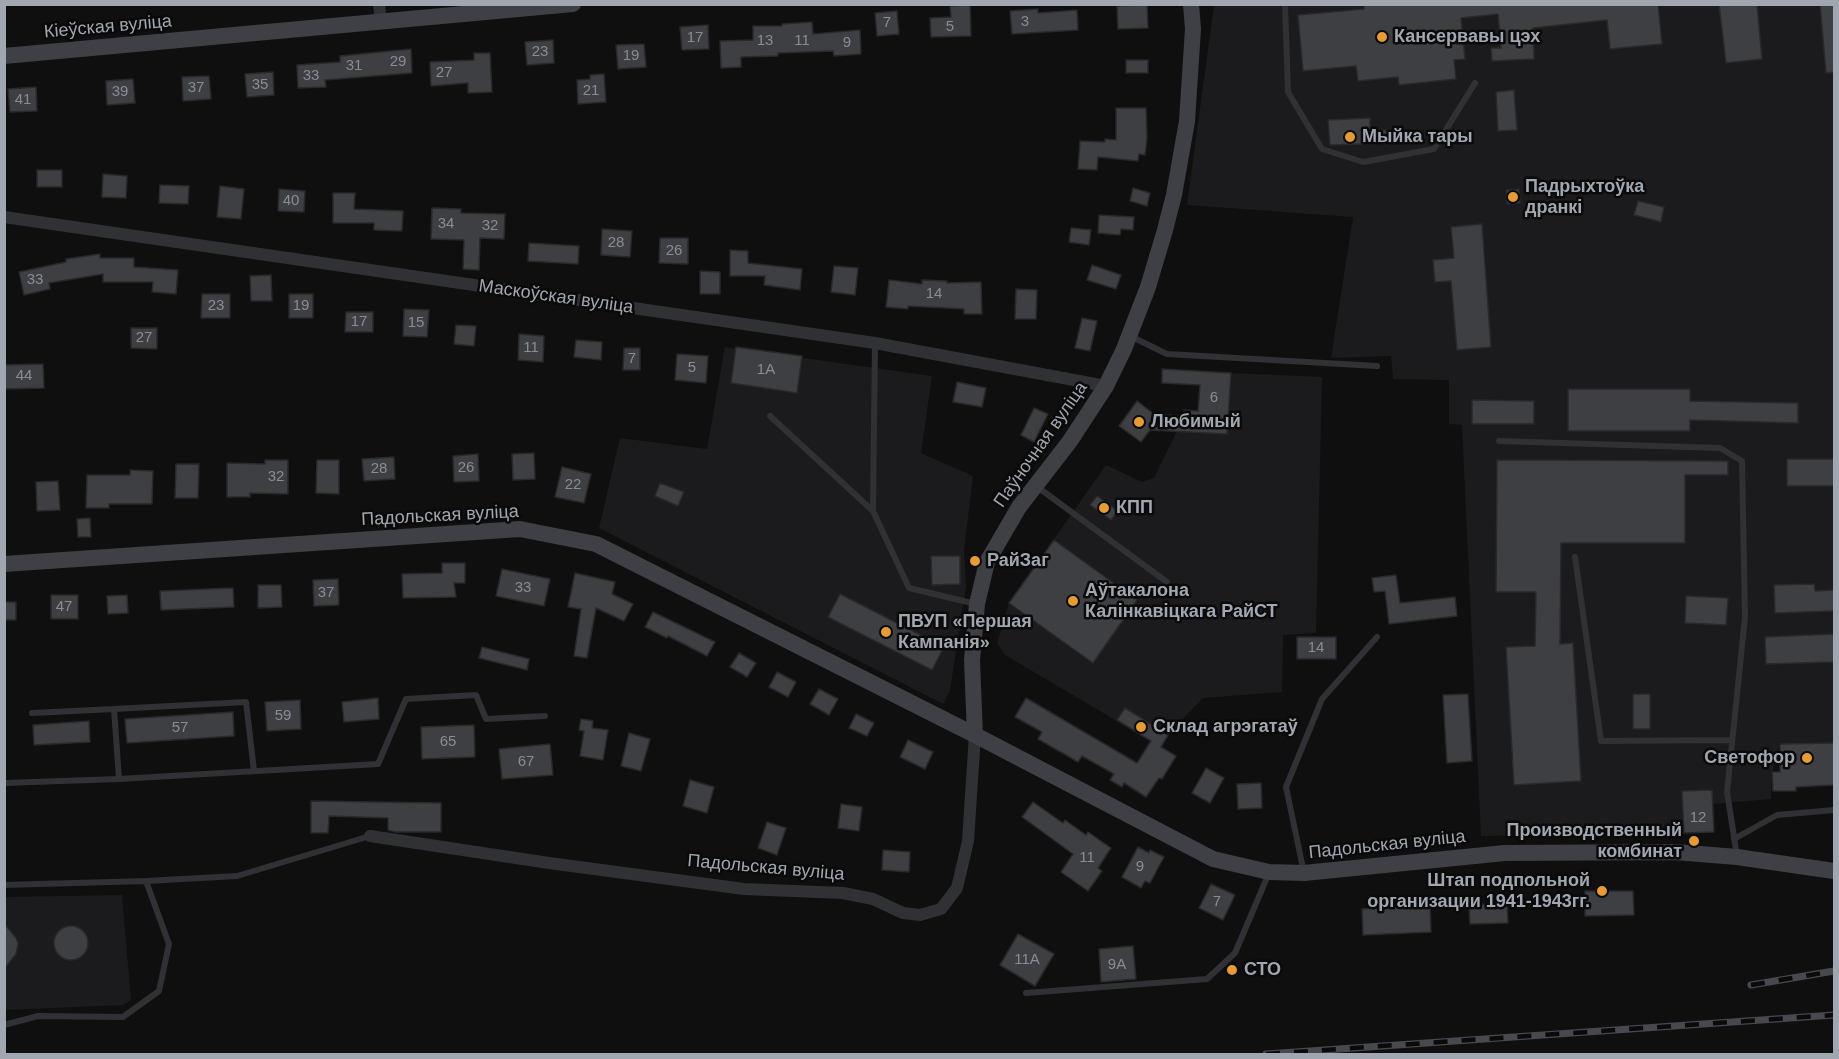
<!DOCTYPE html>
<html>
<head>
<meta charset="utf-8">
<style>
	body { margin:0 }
	#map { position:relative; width:1839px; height:1059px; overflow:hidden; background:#0f0f10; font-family:Helvetica,sans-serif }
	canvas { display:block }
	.frame { position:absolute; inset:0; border:6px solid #a1a7b0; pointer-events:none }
</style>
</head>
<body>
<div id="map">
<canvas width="1839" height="1059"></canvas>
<div class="frame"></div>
</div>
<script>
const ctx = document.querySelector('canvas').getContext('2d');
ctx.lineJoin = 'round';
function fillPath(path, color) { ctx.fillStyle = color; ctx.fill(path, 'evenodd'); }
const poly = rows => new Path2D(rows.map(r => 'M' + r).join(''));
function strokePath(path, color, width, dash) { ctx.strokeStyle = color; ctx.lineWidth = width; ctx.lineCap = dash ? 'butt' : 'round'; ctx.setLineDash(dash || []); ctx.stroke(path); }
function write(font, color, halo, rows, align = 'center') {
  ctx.font = font + ' Helvetica,sans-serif'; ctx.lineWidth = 5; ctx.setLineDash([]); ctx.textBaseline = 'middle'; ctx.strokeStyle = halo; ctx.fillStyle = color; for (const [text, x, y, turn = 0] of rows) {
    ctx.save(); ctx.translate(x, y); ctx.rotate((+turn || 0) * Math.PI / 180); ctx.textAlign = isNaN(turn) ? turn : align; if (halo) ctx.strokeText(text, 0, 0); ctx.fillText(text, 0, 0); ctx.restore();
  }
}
fillPath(poly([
	[1214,5,1834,5,1834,743,1780,744,1772,772,1771,799,1713,804,1714,832,1481,836,1462,425,1449,424,1449,380,1393,379,1391,356,1331,358,1353,217,1187,205],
	[725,347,932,376,921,453,973,476,964,550,966,587,950,690,943,704,599,528,620,438,707,449],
	[1231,373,1322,377,1316,633,1283,635,1282,692,1203,698,1169,733,1161,747,1005,655,997,643,1009,603,1106,465,1142,482,1154,478,1177,431,1227,434],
	[122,895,131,1000,123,1005,5,1010,4,897]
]), '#1b1b1d');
const building = poly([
	[1364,4,1658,4,1662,44,1610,49,1607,20,1533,28,1534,59,1492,61,1491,48,1501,48,1498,14,1461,18,1465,59,1454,60,1456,79,1399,85,1398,77,1358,81,1356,66,1303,71,1298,15,1364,9,1364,4],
	[1719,4,1757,4,1762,59,1726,63,1719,4],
	[1820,4,1834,4,1834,72,1826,73,1820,4],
	[970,5,971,36,931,37,930,18,951,17,950,6,970,5],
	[1147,5,1148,28,1118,29,1117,6,1147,5],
	[1038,9,1038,13,1077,10,1078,30,1012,34,1010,11,1038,9],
	[897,11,899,34,877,36,875,13,897,11],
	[812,22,813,34,860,30,861,54,834,56,833,51,778,53,778,56,741,57,741,67,721,68,720,41,753,40,753,26,782,26,782,24,812,22],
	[708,25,709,49,682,50,680,27,708,25],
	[553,40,554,63,527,65,525,42,553,40],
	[644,44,646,67,618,69,616,45,644,44],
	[411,49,412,73,325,80,326,87,298,88,297,65,340,62,340,56,411,49],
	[474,53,490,53,492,92,468,93,468,83,431,86,430,62,474,60,474,53],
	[1126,60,1148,60,1148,73,1126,73,1126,60],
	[273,72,274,95,247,97,245,74,273,72],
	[604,74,606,102,578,104,577,80,590,79,590,75,604,74],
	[209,76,211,99,183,101,182,77,209,76],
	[133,79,135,103,107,105,106,81,133,79],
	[36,87,37,111,10,112,8,89,36,87],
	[1514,90,1517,130,1498,131,1496,92,1514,90],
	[1116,108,1146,108,1147,138,1145,155,1139,154,1138,161,1098,157,1097,170,1078,169,1080,141,1105,142,1105,139,1116,140,1116,108],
	[1370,118,1370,130,1401,130,1402,143,1330,145,1328,120,1370,118],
	[37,170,62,170,62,187,37,187,37,170],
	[103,174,127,176,126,198,102,197,103,174],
	[160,185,189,186,188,204,159,203,160,185],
	[220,186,244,189,241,219,217,217,220,186],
	[1133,188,1150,193,1147,206,1130,201,1133,188],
	[279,189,305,191,304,212,278,211,279,189],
	[1519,189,1520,203,1507,204,1506,190,1519,189],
	[333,193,355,193,354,209,403,211,402,231,374,230,374,223,333,223,333,193],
	[1638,201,1664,207,1661,222,1634,215,1638,201],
	[432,208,461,209,461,213,505,214,504,239,480,238,479,270,463,269,464,240,431,239,432,208],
	[1099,215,1134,217,1133,230,1121,229,1120,235,1098,233,1099,215],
	[1482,224,1491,347,1457,350,1451,281,1435,282,1433,260,1454,258,1451,227,1482,224],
	[1071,228,1091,230,1089,245,1069,242,1071,228],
	[602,229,632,231,630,257,601,255,602,229],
	[660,238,688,238,688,264,659,263,660,238],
	[529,243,579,246,578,264,528,261,529,243],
	[730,250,748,251,748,263,802,269,800,290,764,285,765,276,730,276,730,250],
	[100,254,100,258,134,258,134,267,178,270,176,294,152,292,153,282,103,282,103,274,49,283,50,289,24,295,19,272,66,262,66,259,100,254],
	[1092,265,1121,275,1116,289,1087,280,1092,265],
	[834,266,858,268,855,295,831,292,834,266],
	[700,271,720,272,720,294,700,294,700,271],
	[271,275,272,301,251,301,250,276,271,275],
	[889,280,922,284,922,280,947,281,947,283,981,282,982,314,964,314,964,309,908,306,908,309,886,307,889,280],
	[1016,289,1037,290,1036,319,1015,319,1016,289],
	[202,294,230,294,230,318,201,318,202,294],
	[289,294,313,294,313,318,289,318,289,294],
	[404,309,429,310,427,337,403,336,404,309],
	[346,312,373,312,373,332,345,332,346,312],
	[1082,318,1097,321,1090,351,1075,348,1082,318],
	[456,325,476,326,474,346,454,344,456,325],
	[131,328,157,328,157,349,131,348,131,328],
	[519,334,544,336,543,362,518,360,519,334],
	[576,340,602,342,601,360,574,357,576,340],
	[736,347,802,356,797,393,731,383,736,347],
	[624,348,640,348,640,370,623,370,624,348],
	[677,354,708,356,706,383,675,380,677,354],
	[43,364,44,388,4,389,4,365,43,364],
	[1162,369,1231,373,1227,434,1150,430,1141,442,1119,426,1137,401,1154,414,1184,416,1184,410,1198,411,1200,385,1162,383,1162,369],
	[957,382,986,388,982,407,953,402,957,382],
	[1568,389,1690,389,1690,401,1798,403,1798,423,1690,420,1690,431,1568,431,1568,389],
	[1472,400,1534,401,1534,424,1472,424,1472,400],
	[1034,408,1048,414,1034,442,1021,435,1034,408],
	[534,453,535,479,513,480,512,454,534,453],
	[478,454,479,481,454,482,453,456,478,454],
	[394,457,395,479,364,481,362,459,394,457],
	[1787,459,1834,459,1834,486,1787,486,1787,459],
	[265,460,288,460,288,494,250,493,250,497,227,497,227,463,265,464,265,460],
	[317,460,339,460,339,494,316,493,317,460],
	[1497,460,1728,461,1728,475,1685,475,1685,543,1561,543,1560,644,1573,643,1581,781,1514,785,1506,647,1535,646,1536,592,1496,592,1497,460],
	[176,464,199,464,198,498,175,498,176,464],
	[562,467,591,474,584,503,555,497,562,467],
	[130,470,153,471,152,504,109,504,109,508,86,508,87,475,130,475,130,470],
	[58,481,60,510,37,511,36,482,58,481],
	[660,483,684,492,678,506,655,496,660,483],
	[1097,496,1118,511,1111,520,1090,505,1097,496],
	[90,518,91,537,78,537,77,519,90,518],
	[1054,540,1137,600,1093,663,1009,603,1054,540],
	[931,556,960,556,960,584,932,585,931,556],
	[442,563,465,563,465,583,454,583,456,597,403,598,402,574,442,573,442,563],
	[502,569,550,579,544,606,496,596,502,569],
	[575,573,615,582,612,594,633,604,624,621,596,608,587,658,574,656,581,609,568,607,575,573],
	[1396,575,1400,603,1455,597,1457,616,1389,624,1385,591,1374,592,1372,578,1396,575],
	[338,579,339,605,314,606,313,580,338,579],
	[1814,584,1815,591,1834,590,1834,611,1775,613,1774,585,1814,584],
	[258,585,281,585,282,607,258,608,258,585],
	[233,588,234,607,161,610,160,591,233,588],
	[840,594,944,647,932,670,828,617,840,594],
	[51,595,78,595,78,619,51,619,51,595],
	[127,595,128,613,108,614,107,596,127,595],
	[1686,596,1728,598,1726,625,1685,623,1686,596],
	[4,602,16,602,16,620,4,620,4,602],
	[653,612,715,642,707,656,668,636,667,638,645,627,653,612],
	[1834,634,1834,662,1766,664,1765,637,1834,634],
	[1297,637,1336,637,1336,659,1297,659,1297,637],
	[482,647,529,659,527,670,479,658,482,647],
	[739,653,756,663,747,677,730,667,739,653],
	[777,672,796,682,788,697,769,687,777,672],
	[819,689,838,699,829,715,810,704,819,689],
	[1468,694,1472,761,1447,763,1443,695,1468,694],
	[1633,694,1650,694,1650,729,1633,729,1633,694],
	[378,698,379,719,344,722,342,702,378,698],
	[1026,698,1137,763,1151,741,1117,720,1125,708,1168,735,1161,747,1176,756,1162,779,1159,778,1146,797,1124,783,1122,787,1110,780,1114,774,1082,756,1078,762,1038,739,1042,732,1015,717,1026,698],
	[300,700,301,729,267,731,265,702,300,700],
	[233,712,234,736,127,743,125,719,233,712],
	[856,714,874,723,867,736,849,728,856,714],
	[581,719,593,721,592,728,608,730,603,760,580,756,584,731,579,730,581,719],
	[89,721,90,742,34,745,33,725,89,721],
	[474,725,475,757,422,759,421,727,474,725],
	[629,733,650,739,641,771,621,766,629,733],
	[908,740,933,752,925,769,900,757,908,740],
	[1834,743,1834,785,1796,787,1796,791,1773,791,1772,772,1780,772,1780,744,1834,743],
	[550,744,553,775,502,779,499,749,550,744],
	[1206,768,1224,778,1210,803,1192,793,1206,768],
	[690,780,714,787,707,813,683,806,690,780],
	[1261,783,1262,808,1238,809,1237,784,1261,783],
	[1712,790,1714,832,1684,833,1682,791,1712,790],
	[311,801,441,803,441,832,396,832,388,830,388,818,329,816,328,833,311,833,311,801],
	[1033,802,1063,823,1065,820,1086,835,1088,832,1111,848,1098,868,1102,871,1088,891,1061,872,1073,854,1022,817,1033,802],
	[841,804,862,807,859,831,838,828,841,804],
	[767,822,786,828,777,855,758,848,767,822],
	[1138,847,1149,853,1150,850,1164,857,1150,883,1145,881,1141,888,1122,877,1138,847],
	[883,850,910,852,909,872,882,870,883,850],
	[1211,884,1235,895,1223,920,1199,908,1211,884],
	[1585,891,1633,891,1634,915,1585,916,1585,891],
	[1507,903,1508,923,1470,924,1469,905,1507,903],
	[1430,906,1431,932,1363,935,1362,909,1430,906],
	[4,923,16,938,18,943,16,954,4,969,4,923],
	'54 943a17 17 0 1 1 34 0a17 17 0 1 1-34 0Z',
	[1018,934,1054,954,1035,986,1000,965,1018,934],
	[1133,946,1136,979,1101,982,1099,949,1133,946]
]);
fillPath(building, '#3e3f43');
strokePath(building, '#29292c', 1.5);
strokePath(poly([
	[1285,4,1288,92,1322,149,1363,162,1434,149,1475,83],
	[1130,336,1167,354,1377,366],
	[770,416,873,511,909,588,976,604],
	[1499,441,1720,448,1742,461,1745,617,1727,792,1737,856],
	[1036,486,1167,582],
	[873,511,875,343],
	[1575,557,1601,741,1732,740],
	[32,713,114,709],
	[119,779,114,709,246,702,254,771],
	[4,783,119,779,378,764,406,699,476,695,486,719,545,716],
	[1734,839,1777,815,1834,810],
	[1304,873,1286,787,1322,699,1377,637],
	[4,885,146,881,237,876,370,836],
	[1026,993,1207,979,1235,953,1269,873],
	[4,1025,38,1016,123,1017,159,991,169,944,146,881]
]), '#303135', 6);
strokePath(poly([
	[379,4,381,23],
	[4,217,875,343,1106,386],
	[370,836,549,863,744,889,843,893,873,899,903,913,920,915,941,909,957,888,968,841,975,735]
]), '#303135', 12);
strokePath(poly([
	[4,56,573,4],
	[4,564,520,529,596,544,975,735,1213,859,1269,872,1304,873,1505,853,1675,852,1737,857,1834,871],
	[975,735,972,660,977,604,987,562,1019,507,1070,441,1106,386,1124,349,1148,287,1165,230,1174,195,1187,121,1193,29,1191,4]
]), '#3e4045', 16);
const rail = poly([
	[1751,985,1834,971],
	[1266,1054,1834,1015]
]);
strokePath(rail, '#47494e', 7);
strokePath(rail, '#0a0a0b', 4.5, [14]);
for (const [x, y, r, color] of [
	[1382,37,6,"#e79b30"],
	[1350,137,6,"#e79b30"],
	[1513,197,6,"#e79b30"],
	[1139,422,6,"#e79b30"],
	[1104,508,6,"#e79b30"],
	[975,561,6,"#e79b30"],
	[1073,601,6,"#e79b30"],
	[886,632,6,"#e79b30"],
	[1141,727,6,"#e79b30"],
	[1807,758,6,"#e79b30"],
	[1694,841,6,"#e79b30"],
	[1602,891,6,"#e79b30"],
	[1232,970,6,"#e79b30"]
]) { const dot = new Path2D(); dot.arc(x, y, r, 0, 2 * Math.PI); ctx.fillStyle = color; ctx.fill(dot); strokePath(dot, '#0a0a0b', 2); }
write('15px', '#888d95', null, [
	["3",1025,22],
	["7",887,23],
	["5",950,27],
	["17",695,38],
	["13",765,41],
	["11",802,41],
	["9",847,43],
	["23",540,52],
	["19",631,56],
	["29",398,62],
	["31",354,66],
	["27",444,73],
	["33",311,76],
	["35",260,85],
	["37",196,88],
	["21",591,91],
	["39",120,92],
	["41",23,100],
	["40",291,201],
	["34",446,224],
	["32",490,226],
	["28",616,243],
	["26",674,251],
	["33",35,280],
	["14",934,294],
	["23",216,306],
	["19",301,306],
	["17",359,322],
	["15",416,323],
	["27",144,338],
	["11",531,348],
	["7",632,359],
	["5",692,368],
	["1А",766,370],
	["44",24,376],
	["6",1214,398],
	["26",466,468],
	["28",379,469],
	["32",276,477],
	["22",573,485],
	["33",523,588],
	["37",326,593],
	["47",64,607],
	["14",1316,648],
	["59",283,716],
	["57",180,728],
	["65",448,742],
	["67",526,762],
	["12",1698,818],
	["11",1087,858],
	["9",1140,867],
	["7",1217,902],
	["11А",1027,960],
	["9А",1117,965]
]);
write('18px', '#a1a7b0', '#0a0a0b', [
	["Кіеўская вуліца",108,27,-5],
	["Маскоўская вуліца",556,297,8],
	["Паўночная вуліца",1041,445,-55],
	["Падольская вуліца",440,516,-3],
	["Падольская вуліца",1387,845,-6],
	["Падольская вуліца",766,868,5]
]);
write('bold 18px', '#a1a7b0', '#0a0a0b', [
	["Кансервавы цэх",1394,37],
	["Мыйка тары",1362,137],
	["Падрыхтоўка",1525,187],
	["дранкі",1525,208],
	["Любимый",1151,422],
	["КПП",1116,508],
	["РайЗаг",987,561],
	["Аўтакалона",1085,591],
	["Калінкавіцкага РайСТ",1085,612],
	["ПВУП «Першая",898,622],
	["Кампанія»",898,643],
	["Склад агрэгатаў",1153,727],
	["Светофор",1795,758,"right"],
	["Производственный",1682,831,"right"],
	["комбинат",1682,852,"right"],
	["Штап подпольной",1590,881,"right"],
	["организации 1941-1943гг.",1590,902,"right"],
	["СТО",1244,970]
], 'left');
</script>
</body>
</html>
